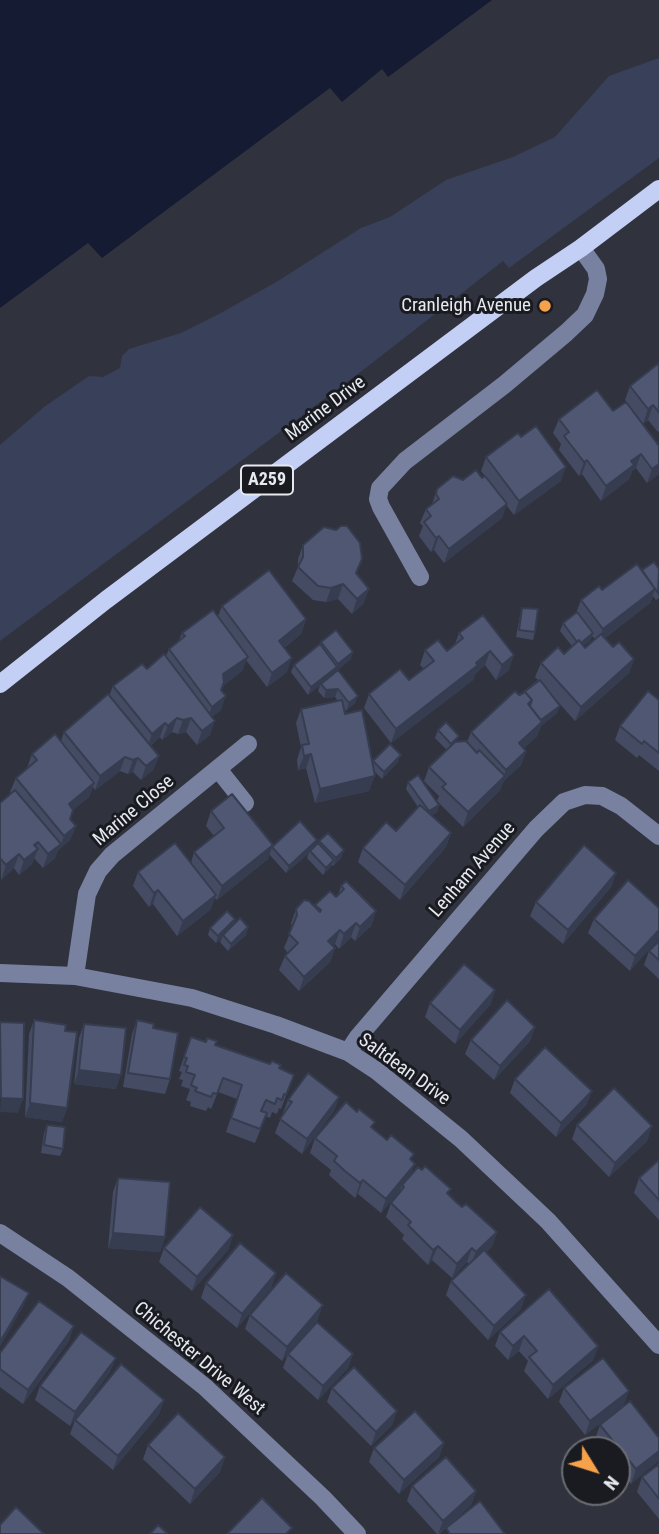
<!DOCTYPE html>
<html>
<head>
<meta charset="utf-8">
<style>
	body { margin:0 }
	#map { position:relative; width:659px; height:1534px; overflow:hidden; background:#30333e; font-family:"Roboto Condensed",sans-serif }
	canvas { display:block }
	.north { position:absolute; left:561px; top:1436px; width:70px; height:70px; box-sizing:border-box; background:#191b20; border:2px solid #6b6d73; border-radius:50%; rotate:128deg; font-size:19px; font-weight:700; line-height:28px; text-align:center; color:#e6e9f0 }
	.north::after { content:''; display:block; margin:auto; width:24px; height:32px; background:#f8a14b; clip-path:polygon(50% 0,100% 100%,50% 72%,0 100%) }
</style>
</head>
<body>
<div id="map">
<canvas width="659" height="1534"></canvas>
<div class="north">N</div>
</div>
<script>
const ctx = document.querySelector('canvas').getContext('2d');
ctx.lineJoin = 'round';
function fillPath(path, color) { ctx.fillStyle = color; ctx.fill(path, 'evenodd'); }
const poly = rows => new Path2D(rows.map(r => 'M' + r).join(''));
function strokePath(path, color, width, dash) { ctx.strokeStyle = color; ctx.lineWidth = width; ctx.lineCap = dash ? 'butt' : 'round'; ctx.setLineDash(dash || []); ctx.stroke(path); }
function write(font, color, halo, rows, align = 'center') {
  ctx.font = font + ' "Roboto Condensed",sans-serif'; ctx.lineWidth = 6; ctx.setLineDash([]); ctx.textBaseline = 'middle'; ctx.strokeStyle = halo; ctx.fillStyle = color; for (const [text, x, y, turn = 0] of rows) {
    ctx.save(); ctx.translate(x, y); ctx.rotate((+turn || 0) * Math.PI / 180); ctx.textAlign = isNaN(turn) ? turn : align; if (halo) ctx.strokeText(text, 0, 0); ctx.fillText(text, 0, 0); ctx.restore();
  }
}
fillPath(poly([
	[659,58,659,158,509,268,503,261,367,367,0,641,0,445,44,407,89,376,103,377,120,368,122,356,129,349,181,333,219,314,278,281,361,228,390,217,446,180,513,157,555,137,609,76]
]), '#394059');
fillPath(poly([
	[0,0,492,0,388,77,382,69,342,102,330,88,102,258,88,243,0,308]
]), '#151b32');
strokePath(poly([
	[420,577,381,507,378,499,380,488,405,461,504,385,566,333,585,315,595,294,598,279,596,269,581,248],
	[218,769,245,803],
	[0,973,75,976,192,998,276,1025,348,1052,377,1071,461,1139,548,1221,659,1345],
	[75,976,87,894,98,871,112,855,248,744],
	[348,1052,358,1037,536,829,564,802,585,795,602,796,621,806,659,836],
	[0,1233,68,1278,205,1387,323,1498,357,1534]
]), '#78819f', 18);
strokePath(poly([
	[0,684,106,600,536,278,581,248,659,189]
]), '#c3cff5', 18);
fillPath(poly([
	[659,363,659,431,658,432,648,420,643,424,625,400,630,386],
	[597,390,659,474,647,483,636,468,632,471,629,479,601,501,582,474,579,476,559,450,561,444,553,433,559,419],
	[486,457,561,481,514,515,506,505,502,518,444,563,434,550,431,552,419,536,423,526,420,523,426,509,432,504,437,489,463,480,482,478,488,480,481,471],
	[303,545,357,574,364,603,352,614,338,599,326,602,313,600,292,581,298,567,298,559],
	[654,562,659,598,656,600,653,596,650,603,605,638,613,647,634,659,629,673,575,721,551,694,557,713,541,726,537,736,524,748,526,751,521,765,503,782,500,790,463,827,437,801,439,796,424,781,429,767,447,750,435,738,438,730,457,741,467,742,471,732,538,680,535,677,541,663,564,654,572,646,560,631,563,623,576,613,581,600,642,571],
	[592,636,595,639,585,648,583,646,590,641],
	[222,606,306,619,301,634,284,648,287,672,267,687,246,660,242,671,224,685,222,690,221,710,212,717,210,735,197,745,186,732,178,734,172,732,162,740,160,737,150,746,159,756,153,770,141,780,133,772,128,774,120,771,95,790,93,787,89,797,73,810,70,819,76,826,70,840,58,850,55,858,43,868,34,858,32,864,19,875,14,868,1,880,0,803,11,793,10,792,16,778,27,768,32,754,61,741,64,732,109,696,113,686,147,669,166,656,169,649,179,640,182,633,218,616],
	[522,608,535,632,533,640,516,637,520,616],
	[483,615,509,670,496,680,485,665,475,674,473,680,391,743,364,708,369,694,409,680,424,669,420,665,425,650,447,651,455,644,459,633],
	[321,642,351,659,336,671,335,672,355,703,346,711,344,708,345,714,372,764,373,761,398,762,382,779,374,771,369,791,315,803,306,768,298,770,297,760,301,747,296,723,301,709,338,701,335,697,324,698,318,691,320,685,308,695,291,672,294,665,320,645],
	[659,700,659,771,639,755,637,758,615,740,620,726],
	[408,782,439,805,437,812,432,815,451,833,446,847,400,900,358,862,363,848,396,831,418,807,406,789],
	[211,811,273,845,317,840,315,845,319,844,319,841,341,858,333,866,332,865,323,875,307,858,309,853,286,873,269,854,268,859,217,900,215,898,210,910,177,936,153,904,149,907,133,886,138,872,191,863,194,852,214,836,206,826],
	[616,873,611,887,563,944,530,916,536,902],
	[341,886,376,911,371,926,355,941,351,937,339,949,335,944,333,946,335,948,330,962,299,991,279,970,285,956,288,953,284,948,292,928,291,923,296,909,315,907,315,905,336,897,338,895],
	[659,908,630,971,588,933,594,919],
	[235,919,234,924,248,927,246,935,228,951,220,942,222,938,216,943,208,935,210,928],
	[659,941,659,979,644,965,649,951],
	[495,990,490,1005,455,1044,425,1017,430,1003],
	[34,1020,65,1031,67,1108,62,1122,25,1117,29,1034],
	[137,1020,153,1028,170,1079,165,1094,123,1087,132,1034],
	[84,1024,116,1089,74,1084,79,1038],
	[535,1027,530,1041,494,1080,465,1054,471,1040],
	[191,1037,294,1075,281,1109,279,1108,277,1114,272,1112,270,1118,266,1116,255,1143,226,1132,237,1099,218,1092,211,1109,208,1107,206,1111,190,1106,191,1102,186,1100,190,1089,181,1086,183,1080,179,1079,182,1072,179,1071],
	[515,1079,592,1091,586,1105,556,1137,510,1093],
	[339,1097,334,1111,302,1154,275,1133,288,1100],
	[47,1125,63,1149,60,1156,41,1153,44,1133],
	[577,1125,652,1126,647,1141,609,1177,572,1139],
	[373,1129,415,1164,410,1175,449,1194,462,1207,497,1232,492,1246,486,1252,521,1309,488,1340,446,1295,451,1281,469,1264,467,1262,452,1278,432,1260,428,1265,402,1239,404,1235,386,1217,391,1203,398,1194,400,1190,381,1213,358,1194,355,1198,340,1185,329,1175,331,1170,310,1153,315,1138],
	[659,1160,659,1220,634,1193,639,1178],
	[118,1178,165,1237,160,1252,108,1248,113,1192],
	[233,1235,228,1250,192,1291,159,1262,164,1248],
	[276,1273,271,1288,237,1328,201,1298,206,1283],
	[250,1315,318,1319,282,1361,245,1329],
	[500,1332,598,1346,593,1360,548,1399,524,1371,528,1361,519,1351,508,1360,495,1346],
	[69,1341,23,1404,0,1387,0,1353],
	[288,1354,353,1354,348,1368,318,1400,283,1368],
	[110,1372,70,1426,35,1400,40,1386],
	[332,1388,397,1411,392,1425,371,1446,327,1402],
	[564,1388,624,1405,585,1435,559,1402],
	[164,1400,159,1414,113,1470,70,1434,75,1420],
	[600,1425,659,1438,631,1484,617,1466,617,1450,604,1450,595,1439],
	[444,1443,439,1457,399,1494,369,1462,374,1448],
	[148,1445,225,1457,220,1472,190,1504,143,1459],
	[659,1464,659,1519,637,1492,642,1477],
	[412,1486,476,1491,471,1505,439,1534,437,1534,407,1501]
]), '#444b63');
fillPath(poly([
	[653,405,648,420,643,424,648,409],
	[641,454,636,468,632,471,629,479,601,501,606,486,631,461],
	[587,460,582,474,579,476,584,462],
	[659,464,659,474,647,483,652,469],
	[566,467,561,481,514,515,519,501],
	[507,504,502,518,444,563,449,549],
	[439,536,434,550,431,552,436,538],
	[343,584,338,599,326,602,331,588],
	[369,589,364,603,352,614,357,599],
	[655,589,650,603,598,643,603,629],
	[306,619,301,634,274,655,279,641],
	[593,633,590,641,576,651,579,644],
	[490,651,485,665,475,674,473,680,391,743,396,729],
	[353,652,351,659,336,671,335,674,308,695,311,687,336,668,338,664],
	[514,655,509,670,496,680,502,665],
	[248,657,242,671,224,685,223,674],
	[292,658,287,672,267,687,272,673],
	[634,659,629,673,575,721,581,707],
	[338,689,335,697,324,698,326,690],
	[226,696,221,710,207,721,212,707],
	[358,696,355,703,346,711,349,703],
	[560,706,557,713,541,726,537,736,514,757,519,743,540,721],
	[177,718,172,732,162,740,168,726],
	[191,718,186,732,178,734,183,720],
	[215,721,210,735,197,745,202,731],
	[165,723,160,737,147,748,152,734],
	[526,751,521,765,503,782,500,790,463,827,468,812,503,778,506,770],
	[311,754,306,768,298,770,304,756],
	[401,755,398,762,382,779,384,772],
	[159,756,153,770,141,780,146,766],
	[125,757,120,771,95,790,100,776],
	[138,758,133,772,128,774,133,760],
	[375,776,369,791,315,803,320,789],
	[94,783,89,797,63,818,69,804],
	[439,805,437,812,427,819,429,811],
	[76,826,70,840,58,851,64,836],
	[451,833,446,847,400,900,405,885],
	[317,840,315,847,310,851,309,853,286,873,289,866],
	[38,842,34,852,38,849,32,864,19,875,24,860,34,845],
	[61,844,55,858,43,868,48,854],
	[273,845,268,859,217,900,222,886],
	[344,850,341,858,333,866,336,858],
	[19,854,14,868,1,880,6,865],
	[334,860,331,867,323,875,326,868],
	[616,873,611,887,563,944,568,930],
	[158,890,153,904,149,907,154,893],
	[216,895,210,910,177,936,183,921],
	[376,911,371,926,355,941,360,927],
	[235,919,233,927,223,935,222,938,216,943,218,936],
	[356,923,351,937,339,949,344,934],
	[248,927,246,935,228,951,231,944],
	[340,930,335,944,323,955,328,941],
	[659,930,659,939,630,971,635,956],
	[335,948,330,962,299,991,304,977],
	[495,990,490,1005,455,1044,460,1030],
	[535,1027,530,1041,494,1080,500,1066],
	[79,1070,121,1075,116,1089,74,1084],
	[592,1091,586,1105,556,1137,561,1123],
	[339,1097,334,1111,302,1154,307,1139],
	[1,1098,23,1099,18,1113,0,1112],
	[30,1103,67,1108,62,1122,25,1117],
	[652,1126,647,1141,609,1177,615,1163],
	[415,1164,409,1178,402,1185,400,1190,381,1213,386,1199],
	[363,1180,358,1194,355,1198,360,1183],
	[497,1232,492,1246,470,1266,476,1252],
	[113,1233,165,1237,160,1252,108,1248],
	[233,1235,228,1250,192,1291,197,1277],
	[438,1246,432,1260,428,1265,433,1250],
	[472,1248,467,1262,452,1278,457,1264],
	[276,1273,271,1288,237,1328,242,1314],
	[29,1293,23,1307,0,1347,0,1342],
	[526,1295,521,1309,488,1340,494,1326],
	[323,1305,318,1319,282,1361,287,1347],
	[74,1326,69,1341,23,1404,28,1390],
	[524,1336,519,1351,508,1360,513,1346],
	[598,1346,593,1360,548,1399,553,1385],
	[353,1354,348,1368,318,1400,323,1386],
	[116,1358,110,1372,70,1426,75,1412],
	[629,1391,624,1405,585,1435,590,1421],
	[164,1400,159,1414,113,1470,118,1456],
	[397,1411,392,1425,371,1446,376,1432],
	[444,1443,439,1457,399,1494,404,1480],
	[659,1451,659,1461,631,1484,636,1469],
	[225,1457,220,1472,190,1504,195,1489],
	[476,1491,471,1505,438,1534,443,1521]
]), '#373d50');
const building = poly([
	[659,363,659,412,653,405,648,409,630,386,659,363],
	[597,390,613,411,626,402,659,446,659,464,652,469,641,454,631,461,634,465,606,486,587,460,584,462,564,436,569,432,559,419,597,390],
	[536,426,566,467,519,501,486,457,518,433,521,437,536,426],
	[476,470,482,478,485,476,507,504,449,549,439,536,436,538,424,522,431,516,426,509,439,499,436,494,437,489,453,476,463,480,476,470],
	[341,526,347,526,360,543,362,559,356,573,369,589,357,599,343,584,331,588,318,586,298,567,303,557,303,545,324,527,336,530,341,526],
	[654,562,659,569,658,593,642,570,654,562],
	[637,564,655,589,603,629,581,600,599,586,602,590,637,564],
	[269,570,306,619,279,641,292,658,272,673,222,606,269,570],
	[522,608,538,609,535,632,519,630,522,608],
	[213,610,248,657,223,674,224,682,221,690,226,696,212,707,169,649,185,636,182,633,213,610],
	[577,612,593,633,581,643,579,640,577,642,563,623,577,612],
	[483,615,514,655,502,665,490,651,476,663,478,665,396,729,369,694,400,669,409,680,434,661,425,650,438,640,447,651,463,638,459,633,483,615],
	[336,630,353,652,338,664,321,642,336,630],
	[601,634,613,647,619,642,634,659,581,707,541,663,558,647,564,654,579,640,585,648,601,634],
	[320,644,337,667,311,687,294,665,320,644],
	[164,654,215,721,202,731,191,718,183,720,177,718,168,726,165,723,152,734,113,686,142,664,147,669,164,654],
	[338,670,358,696,349,703,338,689,326,690,321,684,338,670],
	[540,680,560,706,541,720,530,706,532,700,525,692,520,695,540,680],
	[515,691,519,695,525,692,532,700,528,704,542,722,519,743,526,751,506,770,471,732,515,691],
	[648,691,659,700,659,753,644,741,642,744,620,726,648,691],
	[108,694,159,756,146,766,138,758,133,760,125,757,100,776,64,732,108,694],
	[342,700,345,714,362,710,375,776,320,789,311,754,304,756,302,745,309,744,301,709,342,700],
	[446,722,459,736,451,744,438,730,446,722],
	[55,734,94,783,69,804,73,810,70,819,76,826,64,836,16,778,37,760,32,754,55,734],
	[466,741,477,753,479,750,505,776,468,812,442,787,446,784,429,767,455,742,466,741],
	[390,744,401,755,384,772,373,761,390,744],
	[418,775,439,805,429,811,408,782,418,775],
	[15,790,61,844,48,854,38,842,34,845,38,849,24,860,19,854,6,865,0,858,0,803,15,790],
	[232,794,273,845,222,886,194,852,224,828,211,811,232,794],
	[420,805,451,833,405,885,363,848,386,822,396,831,420,805],
	[300,821,317,840,289,866,272,847,300,821],
	[328,833,344,850,336,858,319,841,328,833],
	[175,843,216,895,183,921,158,890,154,893,138,872,175,843],
	[318,843,334,860,326,868,310,851,318,843],
	[584,845,616,873,568,930,536,902,584,845],
	[628,880,659,908,659,930,635,956,594,919,628,880],
	[346,881,376,911,360,927,356,923,344,934,340,930,328,941,335,948,304,977,285,956,298,943,289,934,297,915,296,909,304,900,309,901,320,912,321,910,315,905,330,891,336,897,344,889,341,886,346,881],
	[227,911,235,919,218,936,210,928,227,911],
	[240,918,248,927,231,944,223,935,240,918],
	[659,941,659,960,649,951,659,941],
	[464,964,495,990,460,1030,430,1003,464,964],
	[507,1000,535,1027,500,1066,471,1040,507,1000],
	[34,1020,66,1025,65,1031,77,1032,67,1108,30,1103,34,1020],
	[137,1020,154,1024,153,1028,178,1033,170,1079,128,1073,137,1020],
	[0,1022,24,1023,23,1099,1,1098,0,1022],
	[84,1024,126,1028,121,1075,79,1070,84,1024],
	[191,1037,206,1042,207,1038,217,1041,215,1045,270,1064,272,1061,281,1065,279,1068,294,1075,286,1095,284,1094,282,1100,277,1098,275,1104,266,1100,261,1111,267,1113,260,1129,231,1118,242,1085,223,1078,217,1094,213,1093,211,1097,195,1091,197,1088,191,1085,195,1075,186,1072,188,1066,184,1065,187,1058,184,1057,191,1037],
	[545,1047,592,1091,561,1123,515,1079,545,1047],
	[308,1073,339,1097,307,1139,280,1119,292,1102,288,1100,308,1073],
	[614,1088,652,1126,615,1163,577,1125,614,1088],
	[346,1102,357,1112,359,1109,375,1122,371,1127,387,1140,391,1135,414,1154,410,1159,415,1164,386,1199,363,1180,360,1183,345,1171,334,1161,337,1156,315,1138,346,1102],
	[47,1125,65,1127,63,1149,44,1145,47,1125],
	[659,1160,659,1200,639,1178,659,1160],
	[425,1166,451,1189,447,1193,456,1202,462,1207,466,1204,497,1232,476,1252,472,1248,457,1264,438,1246,433,1250,408,1225,411,1222,391,1203,404,1187,402,1185,418,1167,422,1170,425,1166],
	[118,1178,170,1182,165,1237,113,1233,118,1178],
	[200,1207,233,1235,197,1277,164,1248,200,1207],
	[240,1243,276,1273,242,1314,206,1283,240,1243],
	[484,1250,526,1295,494,1326,451,1281,484,1250],
	[286,1273,323,1305,287,1347,250,1315,286,1273],
	[0,1276,29,1293,0,1342,0,1276],
	[549,1289,598,1346,553,1385,529,1357,537,1351,524,1336,513,1346,500,1332,549,1289],
	[39,1301,74,1326,28,1390,0,1369,0,1353,39,1301],
	[317,1322,353,1354,323,1386,288,1354,317,1322],
	[81,1332,116,1358,75,1412,40,1386,81,1332],
	[603,1358,629,1391,590,1421,564,1388,603,1358],
	[121,1364,164,1400,118,1456,75,1420,121,1364],
	[354,1367,397,1411,376,1432,332,1388,354,1367],
	[630,1401,659,1438,659,1451,636,1469,600,1425,630,1401],
	[415,1411,444,1443,404,1480,374,1448,415,1411],
	[178,1413,225,1457,195,1489,148,1445,178,1413],
	[446,1457,476,1491,443,1521,412,1486,446,1457],
	[659,1464,659,1499,642,1477,659,1464],
	[262,1498,292,1528,286,1534,227,1534,262,1498],
	[480,1501,505,1534,450,1534,446,1528,480,1501],
	[16,1507,44,1534,0,1534,0,1525,16,1507],
	[158,1525,168,1534,150,1534,158,1525]
]);
fillPath(building, '#4f5773');
strokePath(building, '#373d50', 2);
for (const [x, y, r, color] of [
	[545,306,7,"#f8a14b"]
]) { const dot = new Path2D(); dot.arc(x, y, r, 0, 2 * Math.PI); ctx.fillStyle = color; ctx.fill(dot); strokePath(dot, '#191b20', 2.5); }
for (const [x, y, w] of [
	[267,480,52]
]) { const box = new Path2D(); box.roundRect(x - w / 2, y - 14.5, w, 29, 5); ctx.fillStyle = '#191b20'; ctx.fill(box); strokePath(box, '#e6e9f0', 2); }
write('bold 18px', '#e6e9f0', null, [
	["A259",267,480]
]);
write('19px', '#e6e9f0', '#191b20', [
	["Cranleigh Avenue",531,306]
], 'right');
write('19px', '#e6e9f0', '#191b20', [
	["Marine Drive",326,409,-37],
	["Marine Close",134,811,-40],
	["Lenham Avenue",473,870,-49],
	["Saltdean Drive",404,1070,36],
	["Chichester Drive West",199,1359,40]
]);
</script>
</body>
</html>
